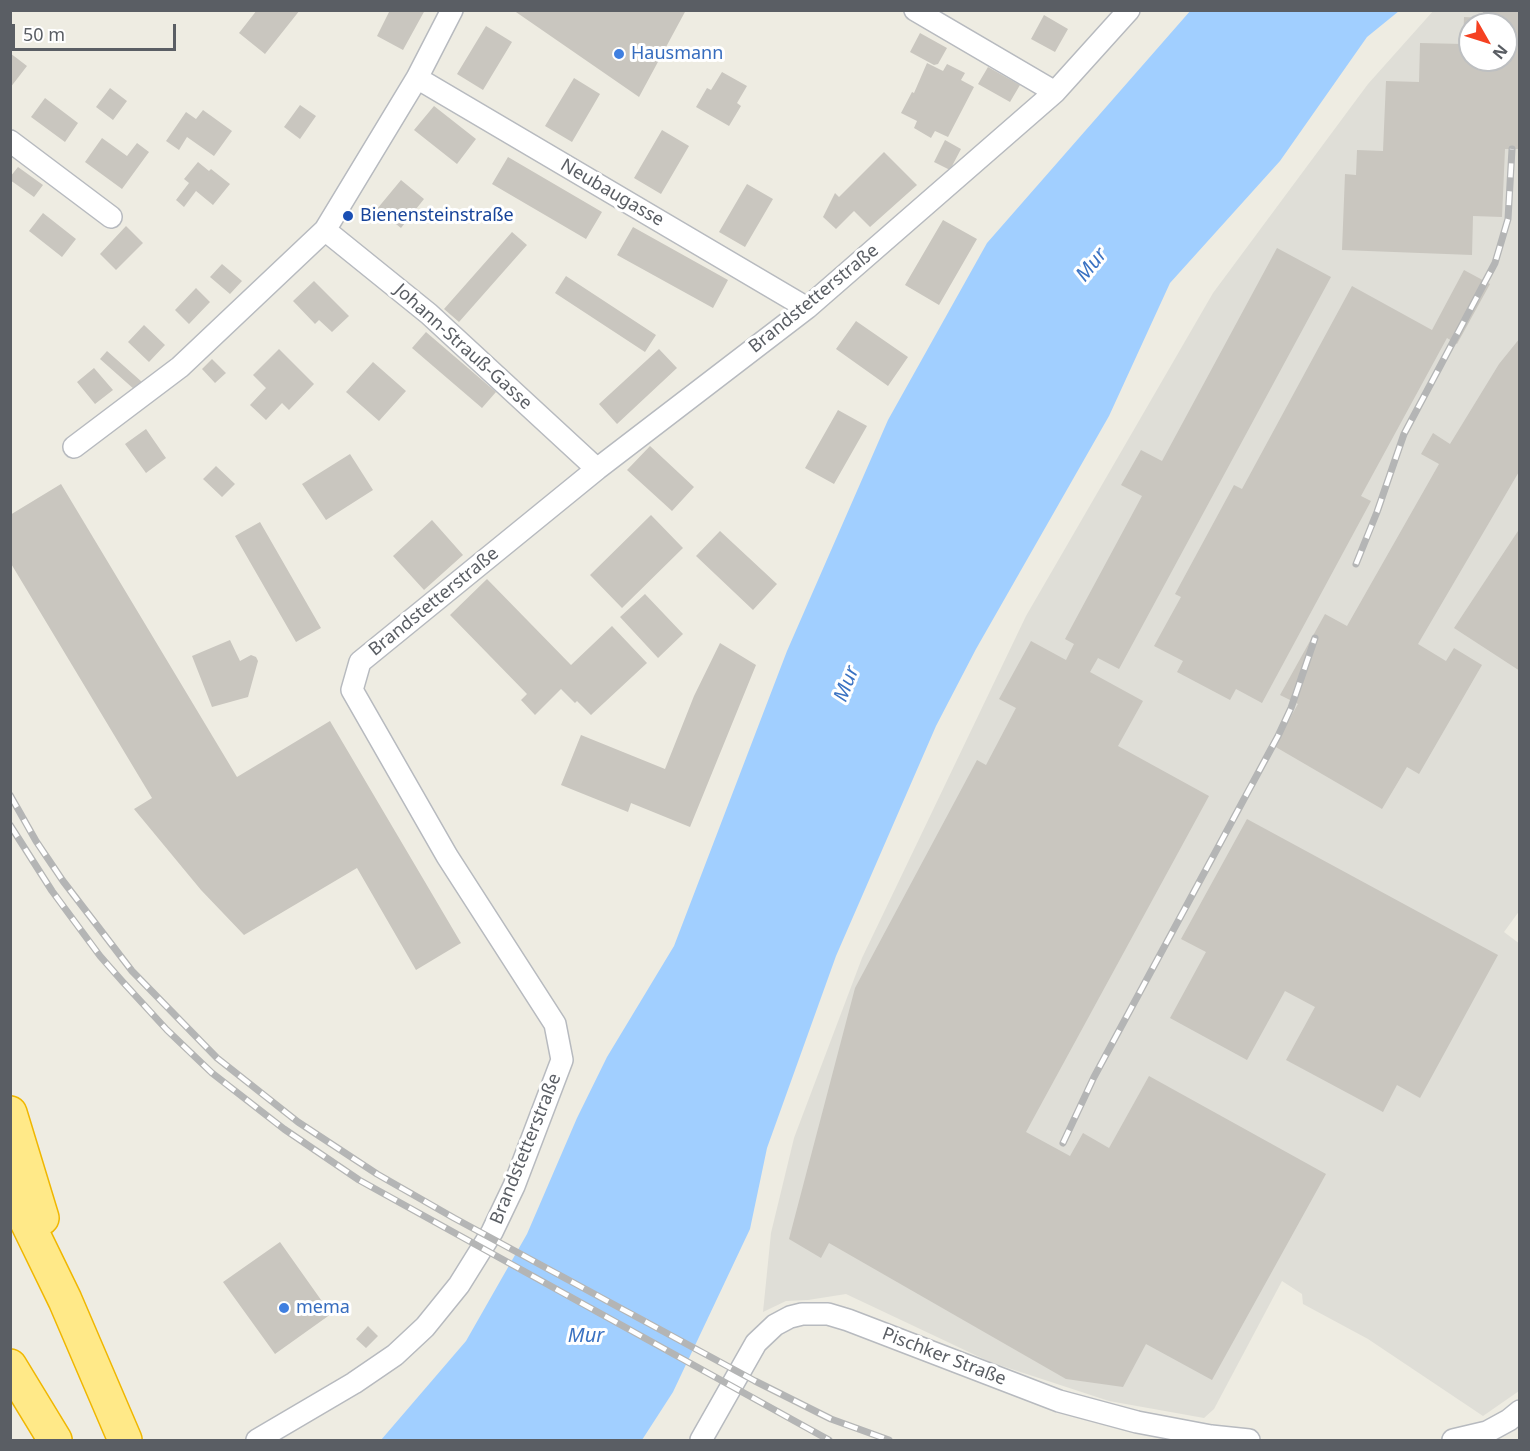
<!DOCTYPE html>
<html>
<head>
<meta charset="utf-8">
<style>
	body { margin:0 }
	#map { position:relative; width:1530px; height:1451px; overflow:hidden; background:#eeece2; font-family:"Noto Sans",sans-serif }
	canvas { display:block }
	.frame { position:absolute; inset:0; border:12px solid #5a5e64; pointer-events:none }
	.north { position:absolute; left:1458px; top:12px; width:60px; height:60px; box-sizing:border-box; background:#fff; border:2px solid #bdbfc1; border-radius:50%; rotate:129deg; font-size:16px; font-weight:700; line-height:24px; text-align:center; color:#5a5e64 }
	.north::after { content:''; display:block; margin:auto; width:21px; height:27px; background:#f54122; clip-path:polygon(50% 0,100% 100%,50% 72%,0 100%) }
	.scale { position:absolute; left:12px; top:24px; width:164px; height:27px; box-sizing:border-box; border:3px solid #5a5e64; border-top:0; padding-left:8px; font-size:18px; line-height:21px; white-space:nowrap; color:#5a5e64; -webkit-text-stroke:4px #fff; paint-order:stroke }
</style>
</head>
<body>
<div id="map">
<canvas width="1530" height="1451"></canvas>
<div class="frame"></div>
<div class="north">N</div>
<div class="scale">50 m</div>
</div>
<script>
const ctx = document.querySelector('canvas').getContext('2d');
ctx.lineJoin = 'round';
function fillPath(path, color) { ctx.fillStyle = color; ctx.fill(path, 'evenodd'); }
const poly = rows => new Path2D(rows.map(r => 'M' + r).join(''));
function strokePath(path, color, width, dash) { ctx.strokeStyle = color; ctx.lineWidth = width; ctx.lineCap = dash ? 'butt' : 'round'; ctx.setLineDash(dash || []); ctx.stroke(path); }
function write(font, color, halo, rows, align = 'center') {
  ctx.font = font + ' "Noto Sans",sans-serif'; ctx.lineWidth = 6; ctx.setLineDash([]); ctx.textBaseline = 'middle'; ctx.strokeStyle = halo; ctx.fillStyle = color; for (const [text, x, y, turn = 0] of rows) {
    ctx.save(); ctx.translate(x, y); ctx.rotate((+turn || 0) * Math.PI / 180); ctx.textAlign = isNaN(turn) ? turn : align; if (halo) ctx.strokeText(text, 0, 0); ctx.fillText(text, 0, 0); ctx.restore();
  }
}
fillPath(poly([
	[1434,10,1519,11,1520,910,1504,932,1520,944,1519,1391,1483,1416,1368,1339,1303,1304,1302,1294,1282,1281,1214,1409,1204,1418,1109,1401,990,1362,846,1294,808,1300,786,1301,763,1312,771,1233,794,1138,862,958,1026,616,1213,293,1368,84],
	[1470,24,1506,24,1506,60,1470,60]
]), '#dfded7');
fillPath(poly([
	[1191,10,1399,11,1367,37,1280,161,1170,283,1109,416,976,649,936,726,836,956,767,1148,750,1229,673,1392,642,1440,381,1440,466,1341,527,1234,577,1118,607,1057,674,946,787,651,888,420,987,243]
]), '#a1cfff');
fillPath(poly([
	[257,10,300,10,265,54,239,33],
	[390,10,425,10,403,50,377,36],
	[513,10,686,10,639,97],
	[1483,10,1520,10,1520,149,1505,149,1502,217,1473,216,1472,255,1342,250,1345,174,1356,175,1357,150,1383,151,1386,81,1419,82,1420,43,1463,44,1464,17,1483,18],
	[1470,24,1506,24,1506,60,1470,60],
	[1044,15,1068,29,1055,52,1031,39],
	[486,26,512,42,483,90,457,74],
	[920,33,947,48,938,64,934,65,910,52],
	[10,53,27,66,10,88],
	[927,63,943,71,947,64,965,73,961,80,974,87,948,137,935,131,931,138,914,128,917,121,901,113,912,92,914,93],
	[988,67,1020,85,1010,102,978,84],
	[722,72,747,86,737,103,741,106,729,126,696,107,707,88,711,90],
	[574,78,600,94,572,142,545,126],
	[110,88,127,101,113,120,96,107],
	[45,98,78,123,65,142,31,117],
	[300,105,316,116,300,139,284,127],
	[434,106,476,139,457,164,414,130],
	[203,110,232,131,214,156,187,137,179,150,166,141,186,112,196,119],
	[662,130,689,146,661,194,634,178],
	[102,138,127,156,137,143,149,152,122,189,85,162],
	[945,140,961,149,950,170,934,162],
	[884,152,917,185,870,227,854,211,836,229,823,217,835,193,839,197],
	[508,157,602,212,586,239,492,184],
	[198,162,209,171,211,169,230,184,213,205,196,191,184,207,176,200,189,183,184,179],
	[18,167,43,185,34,197,10,180,10,177],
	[401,180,424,199,401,228,377,209],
	[747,184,773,199,745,247,719,232],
	[43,213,76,239,62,257,29,231],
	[943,220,977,239,939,305,905,285],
	[126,226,143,243,116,270,100,254],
	[633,227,728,280,713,308,617,255],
	[512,232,527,245,459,322,444,309],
	[1277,248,1331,277,1119,669,1098,658,1090,672,1143,701,1118,746,1209,796,1026,1132,1070,1156,1083,1133,1109,1148,1149,1076,1326,1174,1212,1380,1146,1344,1123,1387,1066,1379,829,1243,821,1258,789,1239,855,988,977,760,986,765,1016,708,999,699,1031,641,1066,660,1074,644,1065,639,1142,496,1121,485,1141,450,1162,461],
	[222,264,242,281,230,294,210,277],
	[1464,270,1490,284,1457,344,1447,338,1361,496,1371,501,1262,703,1236,689,1230,700,1177,672,1183,661,1154,646,1181,597,1175,594,1234,485,1242,489,1352,286,1432,330],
	[566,276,656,335,645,352,555,293],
	[314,281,349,316,332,332,319,320,315,324,293,301],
	[196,288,210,302,189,324,175,310],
	[856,321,908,357,888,386,836,349],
	[144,325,165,345,149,362,128,342],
	[426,332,496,392,482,408,412,348],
	[1520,338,1520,470,1418,644,1446,661,1454,648,1482,665,1419,774,1407,767,1382,809,1274,746,1298,704,1280,695,1325,614,1347,626,1439,464,1421,454,1433,433,1450,444,1499,364],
	[279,349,314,384,289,410,282,403,266,420,250,405,266,388,253,375],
	[659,349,677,368,617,424,599,404],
	[107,351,142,382,135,390,100,359],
	[212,359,226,373,215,383,202,369],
	[373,362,406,391,379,421,346,392],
	[94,368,113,390,95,404,77,382],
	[838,410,867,426,834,484,805,468],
	[146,429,166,458,146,473,125,444],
	[650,446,694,487,672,511,627,470],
	[350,454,373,490,326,520,302,484],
	[216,466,235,484,222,497,203,479],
	[61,484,237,777,330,721,461,943,416,970,357,868,244,935,201,890,134,809,152,798,10,562,10,515],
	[651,515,683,548,622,608,590,575],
	[432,520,463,555,424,590,393,556],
	[260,522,321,628,296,642,235,536],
	[1520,528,1520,671,1454,628],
	[720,531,777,584,753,610,696,556],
	[487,579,571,665,612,626,647,663,591,715,577,701,575,703,561,689,535,715,521,700,527,694,450,615],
	[645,594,683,634,658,658,620,617],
	[230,640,240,661,251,655,256,657,258,661,248,697,212,707,192,656],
	[720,643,756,665,690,827,631,803,628,812,561,785,581,735,665,769,694,696],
	[1247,819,1498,955,1420,1098,1397,1085,1383,1112,1286,1060,1315,1007,1285,991,1247,1060,1170,1018,1206,952,1181,939],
	[280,1242,331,1314,275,1354,223,1282],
	[368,1326,378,1336,366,1348,356,1339]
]), '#c9c6bf');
const street = poly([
	[915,10,1055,92],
	[417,78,807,308],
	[10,141,111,217],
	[325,230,429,314,597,469],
	[74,447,180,367,325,230,417,78,452,10],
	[257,1440,354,1383,395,1355,425,1327,459,1285,492,1232,514,1186,562,1060,555,1024,447,856,352,690,360,662,597,469,807,308,1055,92,1129,10],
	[701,1440,756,1343,775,1325,790,1317,802,1314,828,1314,848,1320,1059,1401,1137,1422,1211,1436,1249,1440],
	[1453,1440,1487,1432,1509,1420,1520,1411]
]);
const highway = poly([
	[10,1113,42,1218],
	[10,1187,65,1300,125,1440],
	[10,1366,55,1440]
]);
strokePath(street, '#b7babf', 24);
strokePath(highway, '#f0b700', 36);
strokePath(street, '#fff', 21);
strokePath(highway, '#ffe988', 33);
const rail = poly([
	[1356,564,1377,512,1404,434,1495,263,1508,219,1512,149],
	[10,795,36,841,63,881,132,971,217,1058,298,1122,377,1174,454,1218,755,1381,831,1419,889,1440],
	[10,825,52,891,100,956,122,981,167,1030,212,1073,284,1129,359,1180,829,1440],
	[1063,1143,1094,1077,1278,736,1291,708,1315,638]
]);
strokePath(rail, '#b4b5b5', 7);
strokePath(rail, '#fff', 4.5, [14]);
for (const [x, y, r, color] of [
	[619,54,6,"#3f7fe0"],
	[348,216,6,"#1a4fb4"],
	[284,1308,6,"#3f7fe0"]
]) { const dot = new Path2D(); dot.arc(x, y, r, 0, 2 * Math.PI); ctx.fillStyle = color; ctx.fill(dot); strokePath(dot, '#fff', 2); }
write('18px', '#366cbe', '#fff', [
	["Hausmann",631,54],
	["mema",296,1308]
], 'left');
write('18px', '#5a5e64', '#fff', [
	["Neubaugasse",612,193,30],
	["Brandstetterstraße",814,299,-39],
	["Johann-Strauß-Gasse",463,347,42],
	["Brandstetterstraße",434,602,-39],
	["Brandstetterstraße",526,1149,-68],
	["Pischker Straße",944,1357,21]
]);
write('18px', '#164399', '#fff', [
	["Bienensteinstraße",360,216]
], 'left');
write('italic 20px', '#3a72c2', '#fff', [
	["Mur",1092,265,-51],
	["Mur",847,684,-69],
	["Mur",586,1336]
]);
</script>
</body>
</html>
